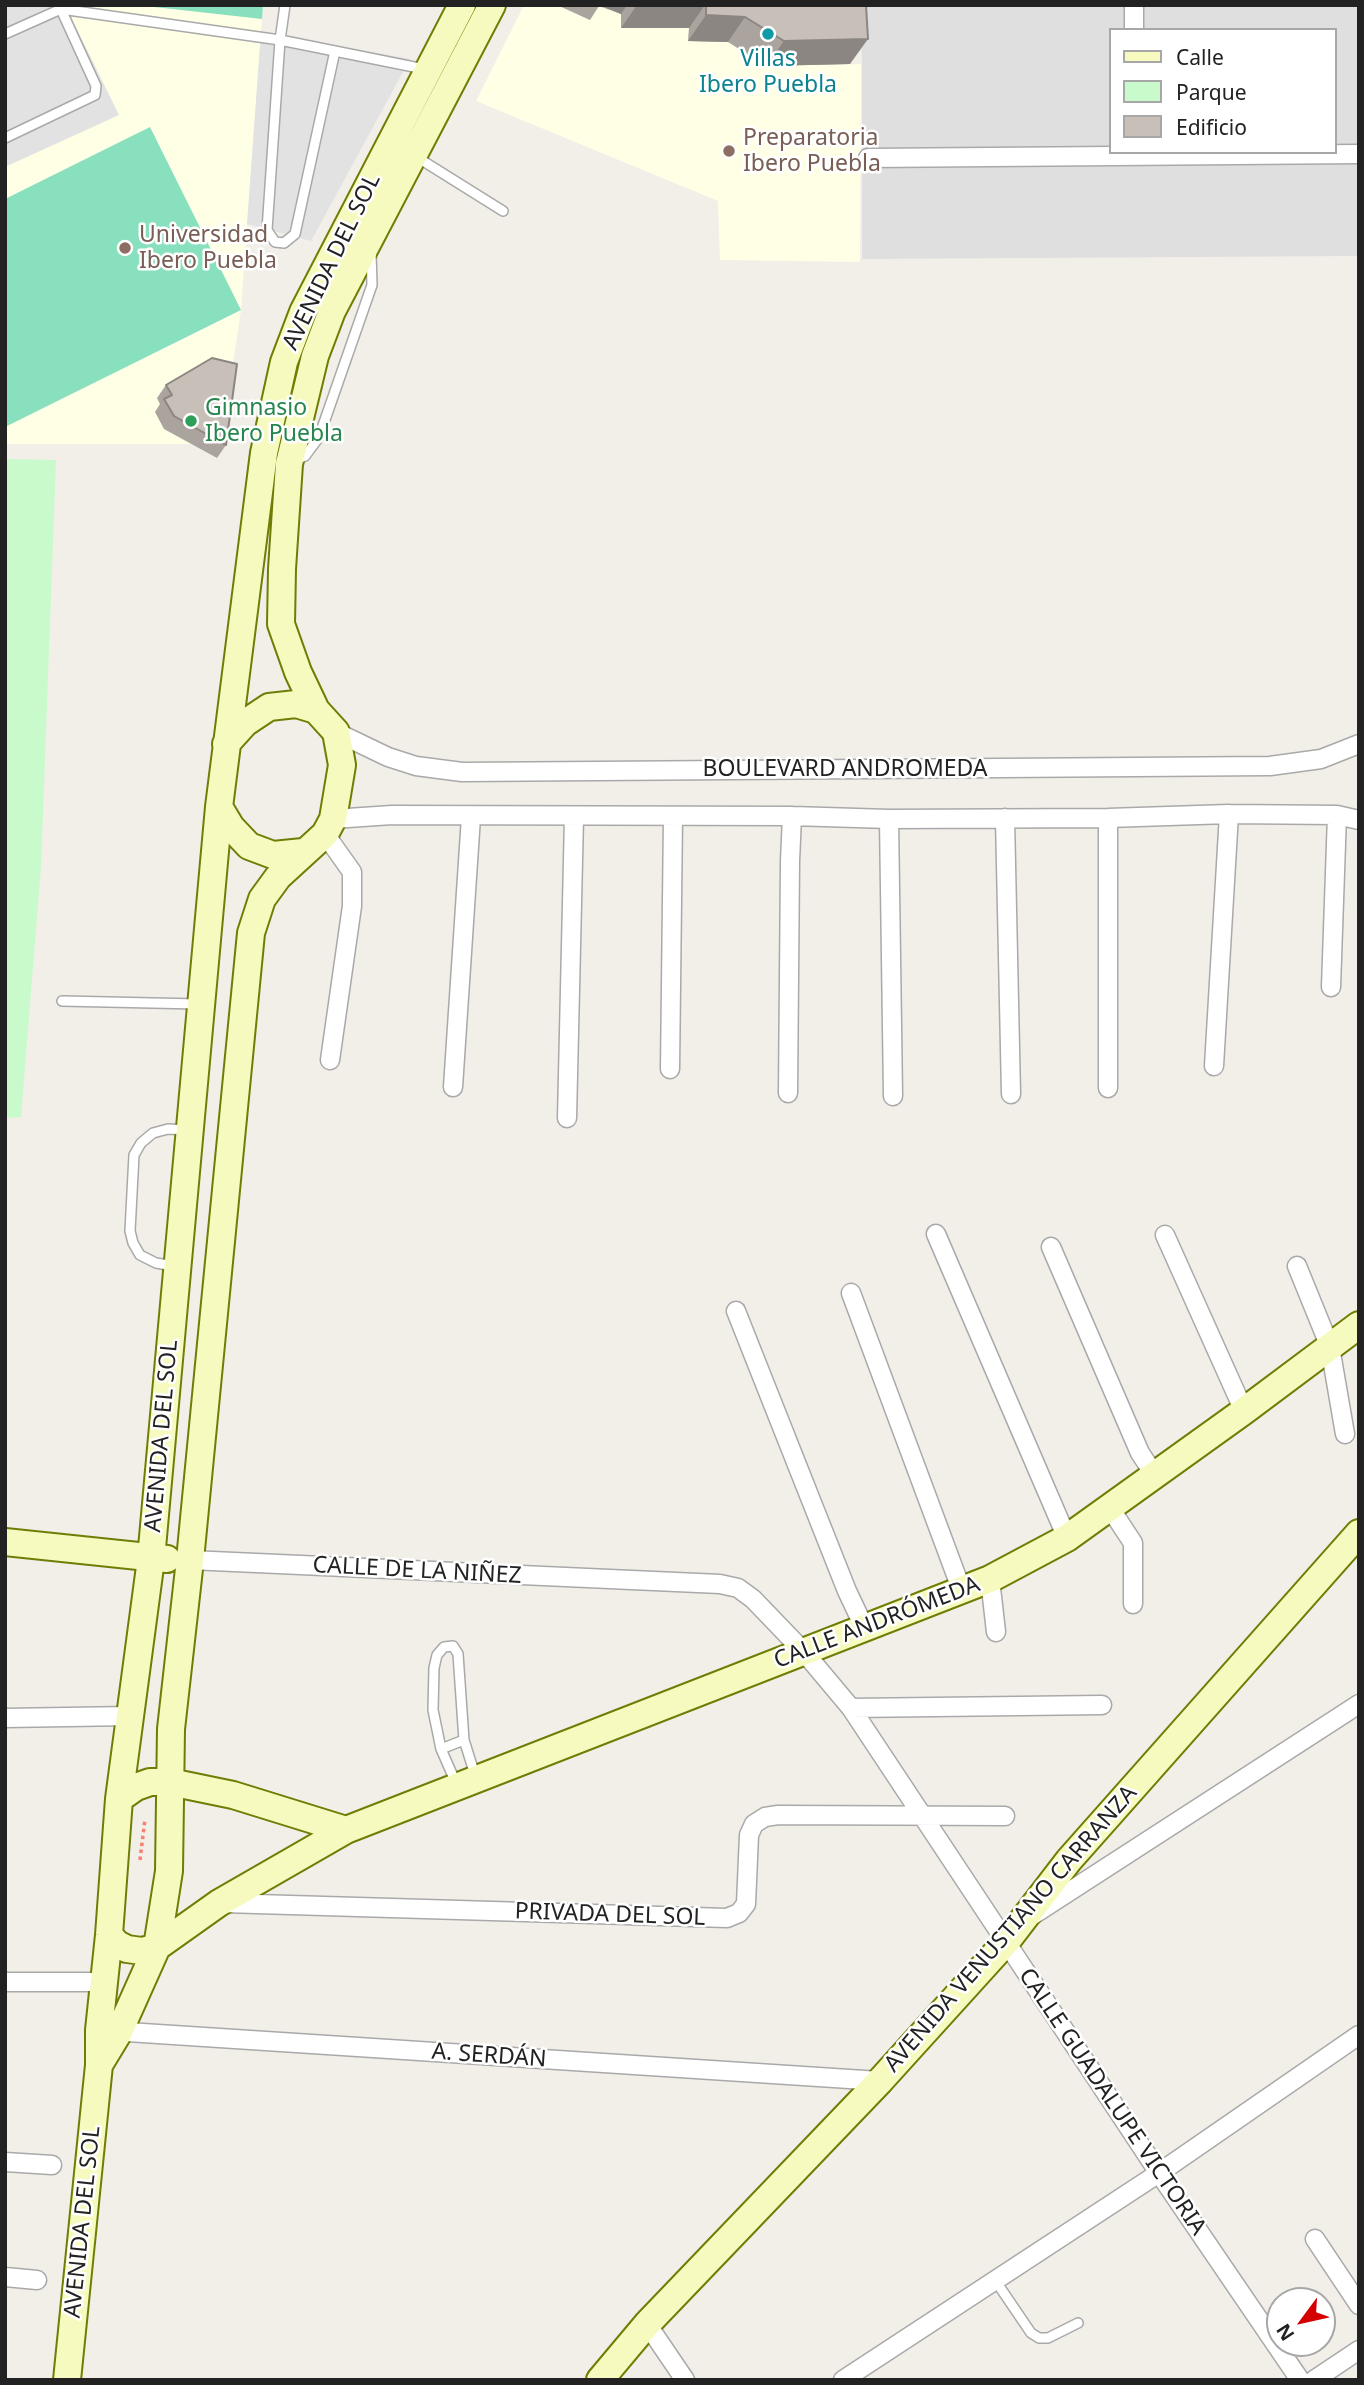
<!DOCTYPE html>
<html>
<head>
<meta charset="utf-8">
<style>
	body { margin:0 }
	#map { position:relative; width:1364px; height:2385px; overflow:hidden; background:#f2efe9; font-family:"Noto Sans",sans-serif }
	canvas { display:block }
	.frame { position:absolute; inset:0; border:7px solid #222; pointer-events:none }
	.legend { position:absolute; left:1109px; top:28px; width:228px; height:126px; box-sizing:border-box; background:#fff; border:2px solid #a7a7a7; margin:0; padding:9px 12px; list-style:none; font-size:21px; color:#222 }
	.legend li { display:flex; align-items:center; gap:14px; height:35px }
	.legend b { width:35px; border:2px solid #a7a7a7 }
	.north { position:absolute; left:1266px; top:2287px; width:70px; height:70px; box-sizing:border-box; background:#fff; border:2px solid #a7a7a7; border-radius:50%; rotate:237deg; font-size:19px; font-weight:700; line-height:28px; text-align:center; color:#222 }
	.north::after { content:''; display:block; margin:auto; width:24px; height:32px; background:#d40000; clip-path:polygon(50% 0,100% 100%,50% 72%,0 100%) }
</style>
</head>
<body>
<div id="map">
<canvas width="1364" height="2385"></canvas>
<div class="frame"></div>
<ul class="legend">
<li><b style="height:9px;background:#f7fabf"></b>Calle</li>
<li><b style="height:19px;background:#c8facc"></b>Parque</li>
<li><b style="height:19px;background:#c7bfb8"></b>Edificio</li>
</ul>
<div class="north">N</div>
</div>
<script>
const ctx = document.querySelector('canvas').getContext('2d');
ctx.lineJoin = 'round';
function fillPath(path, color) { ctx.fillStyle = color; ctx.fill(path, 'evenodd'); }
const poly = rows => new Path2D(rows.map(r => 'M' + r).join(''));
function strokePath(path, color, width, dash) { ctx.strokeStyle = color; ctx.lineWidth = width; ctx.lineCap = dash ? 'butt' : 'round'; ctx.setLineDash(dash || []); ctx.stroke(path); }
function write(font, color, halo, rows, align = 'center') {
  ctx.font = font + ' "Noto Sans",sans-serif'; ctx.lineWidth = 5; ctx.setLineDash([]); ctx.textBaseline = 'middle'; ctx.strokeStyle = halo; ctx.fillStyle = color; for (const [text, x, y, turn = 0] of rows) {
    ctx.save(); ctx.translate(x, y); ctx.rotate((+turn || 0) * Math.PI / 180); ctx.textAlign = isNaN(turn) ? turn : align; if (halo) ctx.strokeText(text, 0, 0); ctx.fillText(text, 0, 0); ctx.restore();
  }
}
fillPath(poly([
	[859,5,1359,5,1359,256,862,259,862,59],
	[1110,30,1334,30,1334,152,1110,152]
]), '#e0dfdf');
fillPath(poly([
	[5,5,263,5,241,310,221,444,5,444],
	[524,5,557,5,589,20,598,5,621,14,621,27,689,28,688,41,728,42,766,66,861,64,860,262,720,260,718,201,476,101]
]), '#ffffe5');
fillPath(poly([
	[5,459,56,460,41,867,21,1117,5,1118]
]), '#c8facc');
fillPath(poly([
	[136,5,263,5,262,19],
	[150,127,241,310,5,427,5,199]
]), '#88e0be');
fillPath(poly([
	[5,5,65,5,119,115,5,167],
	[261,32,410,59,311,241,247,224]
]), '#e2e2e2');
const lane = poly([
	[285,5,280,40,267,230,275,242,284,243,295,234,335,51],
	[5,34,61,9,280,40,424,69],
	[5,138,95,95,96,86,59,5],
	[415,156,503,211],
	[293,461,305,456,319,437,372,285,371,252],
	[62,1001,198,1004],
	[174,1266,156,1263,140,1255,133,1243,130,1231,134,1155,141,1143,153,1133,168,1129,187,1130],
	[441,1749,464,1740],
	[456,1783,441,1749,433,1710,434,1668,437,1655,444,1647,453,1646,458,1654,464,1740,476,1778],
	[995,2280,1031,2333,1039,2338,1048,2338,1078,2323]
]);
const street = poly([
	[1134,5,1134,30],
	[868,158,1359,154],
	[336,732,388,757,416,766,462,772,1270,766,1321,759,1359,744],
	[1005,818,1011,1094],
	[1108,818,1108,1088],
	[333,819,392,815,792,816,889,819,1108,818,1229,814,1337,815,1359,820],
	[889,819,893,1096],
	[325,834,352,872,352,906,330,1060],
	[1331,987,1337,815],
	[1214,1066,1229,814],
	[670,1069,673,817],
	[453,1087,471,817],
	[788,1093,790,861,792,816],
	[567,1118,574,817],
	[936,1234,1067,1538],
	[1165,1235,1244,1411],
	[1051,1247,1140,1453,1154,1474],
	[1297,1266,1330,1347,1345,1434],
	[851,1293,962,1591],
	[736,1311,847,1591,865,1629],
	[1110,1508,1133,1543,1133,1604],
	[190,1560,720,1584,738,1588,753,1599,804,1652,851,1708,1159,2173,1300,2380],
	[990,1579,996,1632],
	[851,1708,1102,1705],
	[5,1718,130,1716],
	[223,1903,727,1918,739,1913,746,1904,749,1835,754,1824,765,1817,778,1815,1005,1816],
	[1033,1915,1359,1704],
	[5,1982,103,1982],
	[112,2031,880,2081],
	[5,2162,52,2165],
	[1315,2239,1359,2305],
	[5,2277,37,2280],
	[647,2324,685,2380],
	[843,2380,1159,2173,1359,2035],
	[1314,2380,1359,2350]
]);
const secondary = poly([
	[316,710,298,672,281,624,282,569,289,464,315,356,332,311,492,5],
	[219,807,231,827,249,846,273,855,303,852],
	[5,1542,167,1559],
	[119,1799,136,1787,150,1782,170,1782,233,1795,346,1830],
	[109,1935,117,1944,127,1949,142,1951,157,1947,219,1903,346,1830,990,1579,1067,1538,1244,1411,1359,1325],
	[99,2065,119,2032,157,1947,169,1871,171,1729,190,1560,251,933,262,899,278,877,325,834,333,819,342,765,336,732,316,710,296,704,269,707,245,723,226,744],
	[67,2380,99,2065,99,2030,109,1935,119,1799,151,1559,219,807,264,453,284,362,303,312,462,5],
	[600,2380,647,2324,880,2081,1006,1942,1069,1860,1359,1533]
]);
strokePath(lane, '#a9a9a9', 12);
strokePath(street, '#a9a9a9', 21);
strokePath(secondary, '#707d05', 30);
strokePath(poly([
	[140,1860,145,1819]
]), '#fa8072', 3.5, [3.5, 3.5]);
strokePath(lane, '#fff', 9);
strokePath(street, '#fff', 18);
strokePath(secondary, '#f7fabf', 26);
fillPath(poly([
	[557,5,866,5,850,64,766,66,728,42,688,41,689,28,621,28,621,14,599,6,590,20],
	[166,385,226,445,217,458,164,429,155,412,160,404,157,398]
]), '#aba49e');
fillPath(poly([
	[600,5,627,5,621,14],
	[637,5,705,5,689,28,621,28],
	[706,15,745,17,728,42,688,41],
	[868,39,850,64,766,66,784,41]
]), '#8b8681');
const building = poly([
	[706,5,866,5,868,39,784,41,745,17,706,15,706,5],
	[212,358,237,364,226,445,174,416,164,399,172,395,166,385,212,358]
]);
fillPath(building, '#c7bfb8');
strokePath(building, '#8b8681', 2);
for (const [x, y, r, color] of [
	[768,34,7,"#0f9aa8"],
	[729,151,7,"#8d6e63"],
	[125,248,7,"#8d6e63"],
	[191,421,7,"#2e9e5b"]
]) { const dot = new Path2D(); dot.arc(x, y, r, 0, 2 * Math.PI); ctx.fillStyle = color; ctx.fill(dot); strokePath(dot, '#fff', 2.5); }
write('23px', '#0d838f', '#fff', [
	["Villas",768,59],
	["Ibero Puebla",768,85]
]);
write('23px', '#785e54', '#fff', [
	["Preparatoria",743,138],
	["Ibero Puebla",743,164],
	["Universidad",139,235],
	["Ibero Puebla",139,261]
], 'left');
write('23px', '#222', '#fff', [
	["AVENIDA DEL SOL",332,262,-64],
	["BOULEVARD ANDROMEDA",845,769],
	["AVENIDA DEL SOL",162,1436,-85],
	["CALLE DE LA NIÑEZ",417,1571,3],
	["CALLE ANDRÓMEDA",877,1623,-21],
	["PRIVADA DEL SOL",610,1915,2],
	["AVENIDA VENUSTIANO CARRANZA",1011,1929,-49],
	["A. SERDÁN",489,2056,4],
	["CALLE GUADALUPE VICTORIA",1112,2102,56],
	["AVENIDA DEL SOL",83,2222,-84]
]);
write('23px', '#27864d', '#fff', [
	["Gimnasio",205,408],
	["Ibero Puebla",205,434]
], 'left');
</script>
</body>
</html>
